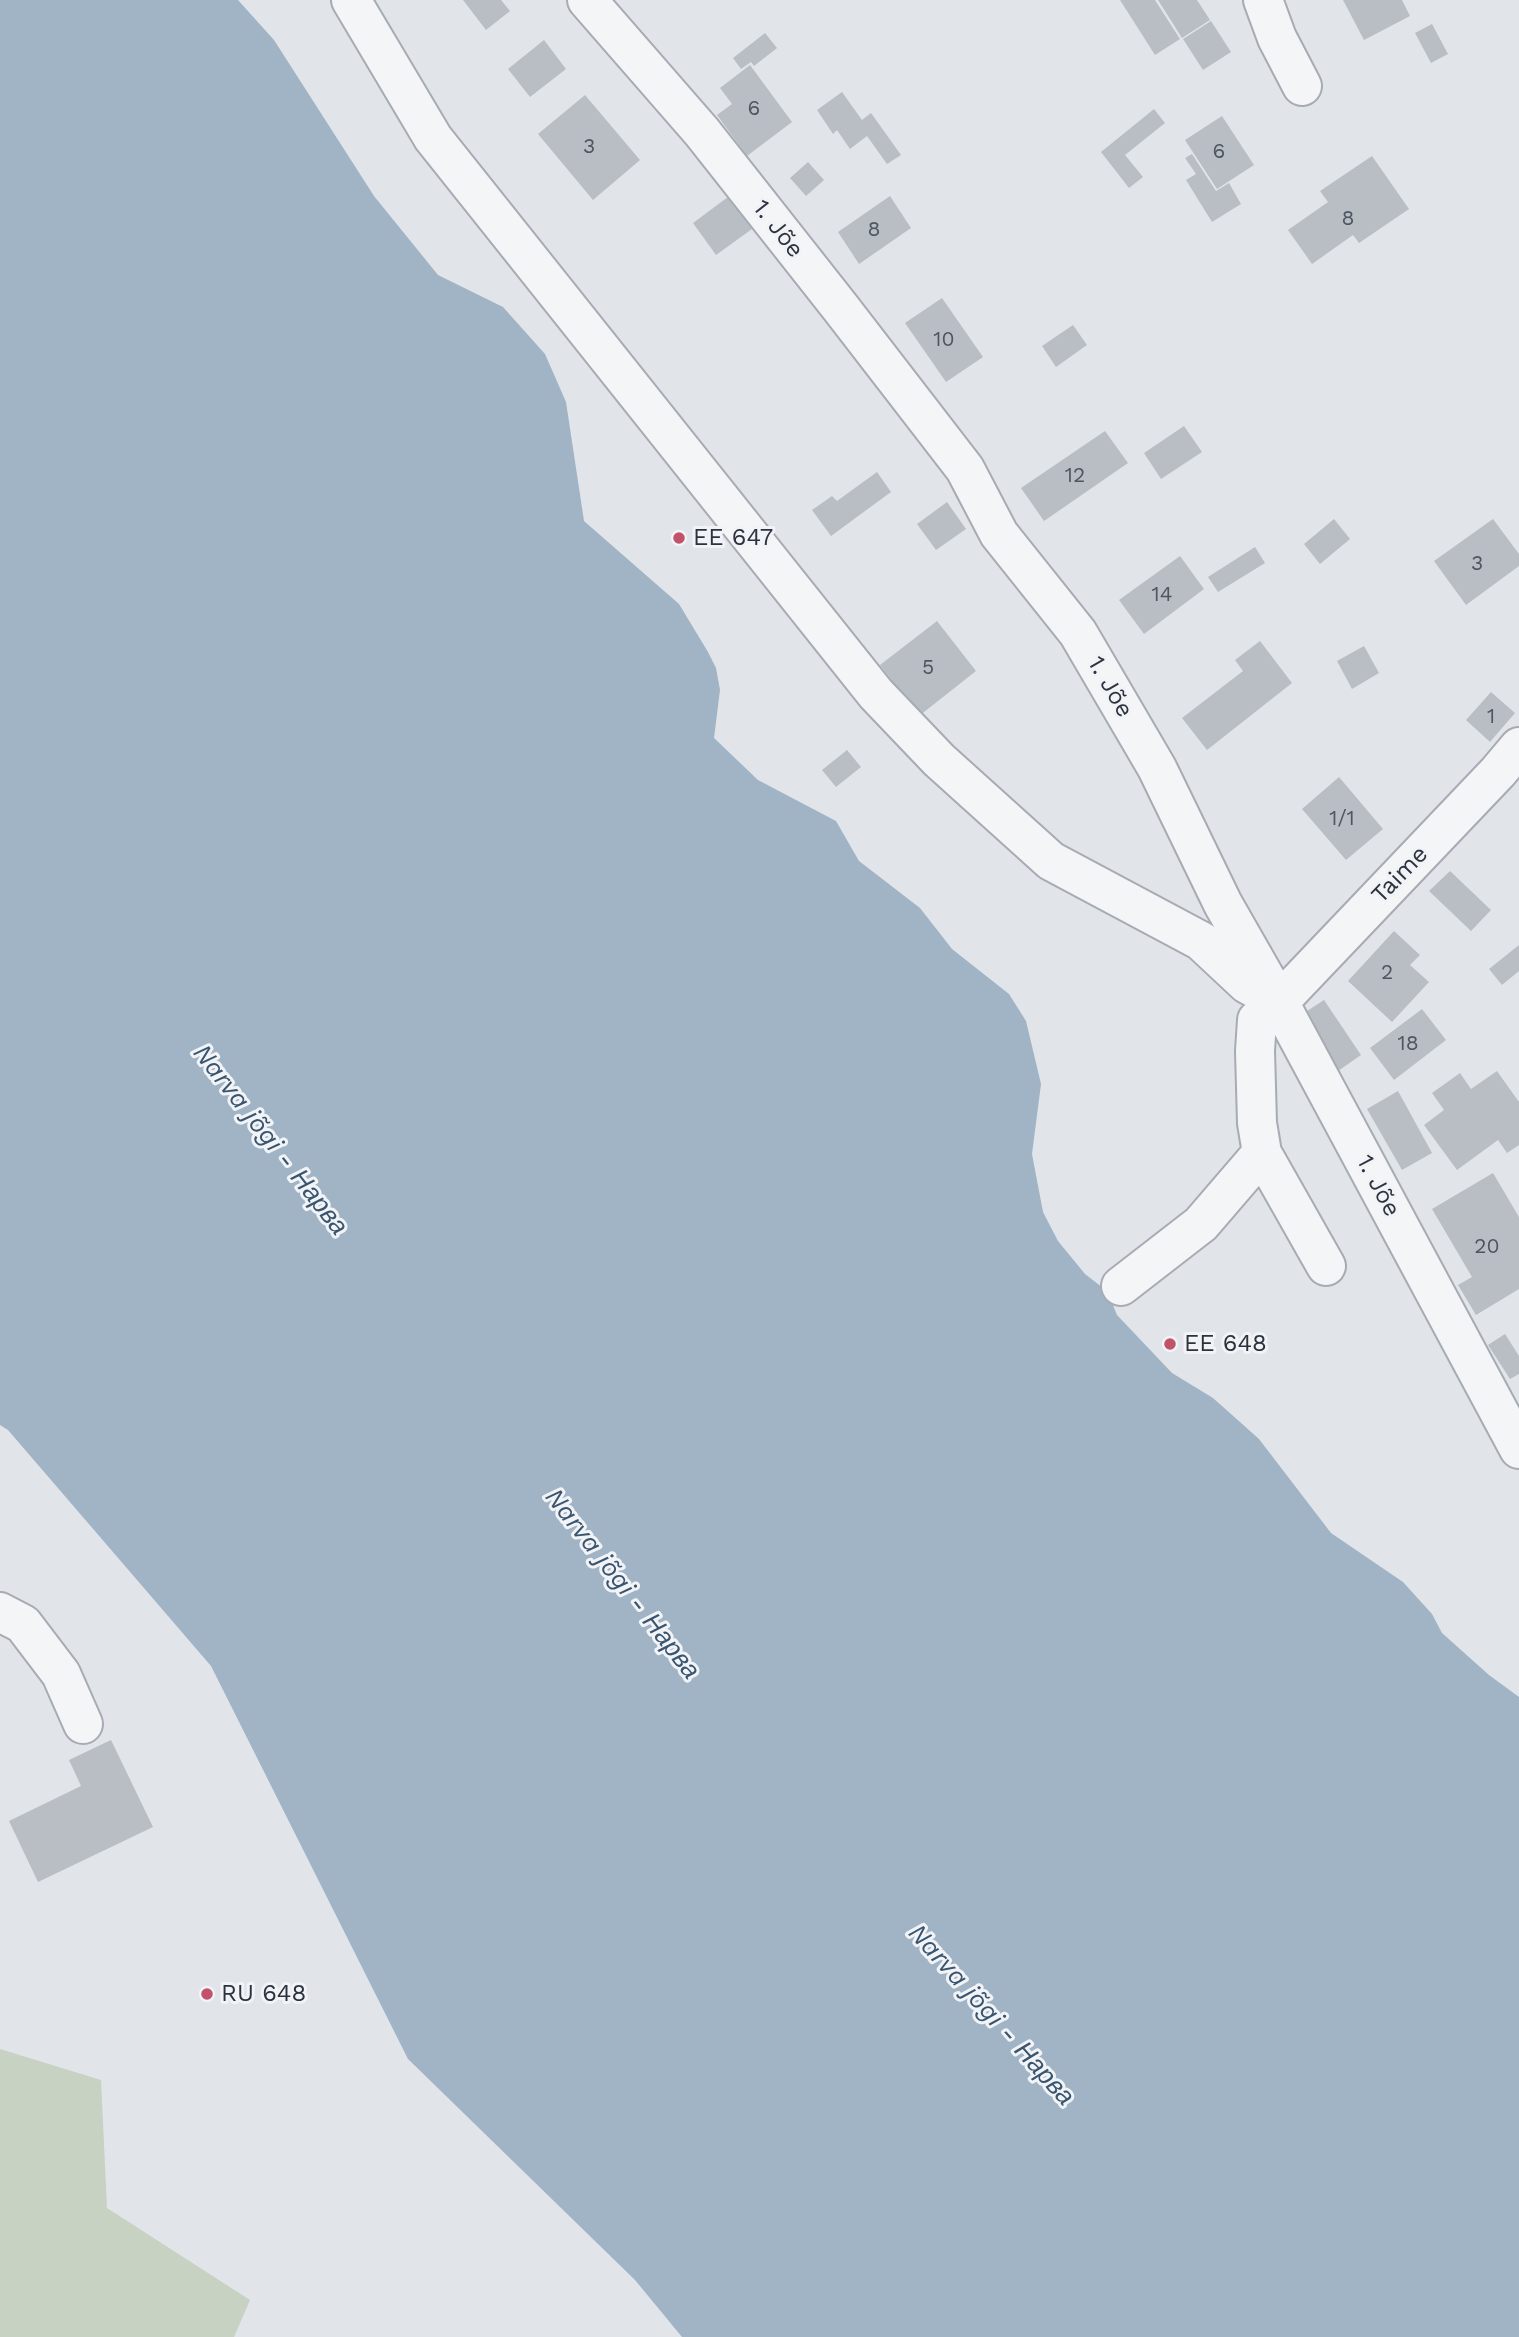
<!DOCTYPE html>
<html>
<head>
<meta charset="utf-8">
<style>
	body { margin:0 }
	canvas { display:block; background:#e1e4e9 }
</style>
</head>
<body>
<canvas width="1519" height="2337"></canvas>
<script>
const ctx = document.querySelector('canvas').getContext('2d');
ctx.lineJoin = 'round';
function fillPath(path, color) { ctx.fillStyle = color; ctx.fill(path, 'evenodd'); }
const poly = rows => new Path2D(rows.map(r => 'M' + r).join(''));
function strokePath(path, color, width, dash) { ctx.strokeStyle = color; ctx.lineWidth = width; ctx.lineCap = dash ? 'butt' : 'round'; ctx.setLineDash(dash || []); ctx.stroke(path); }
function write(font, color, halo, rows, align = 'center') {
  ctx.font = font + ' "Work Sans",sans-serif'; ctx.lineWidth = 6; ctx.setLineDash([]); ctx.textBaseline = 'middle'; ctx.strokeStyle = halo; ctx.fillStyle = color; for (const [text, x, y, turn = 0] of rows) {
    ctx.save(); ctx.translate(x, y); ctx.rotate((+turn || 0) * Math.PI / 180); ctx.textAlign = isNaN(turn) ? turn : align; if (halo) ctx.strokeText(text, 0, 0); ctx.fillText(text, 0, 0); ctx.restore();
  }
}
fillPath(poly([
	[0,2049,101,2080,107,2208,250,2300,234,2337,0,2337]
]), '#c8d2c3');
fillPath(poly([
	[0,0,238,0,274,40,374,196,438,275,503,307,545,354,566,402,584,521,679,604,708,652,716,668,720,690,714,738,758,780,836,821,859,861,920,908,952,949,1009,994,1026,1021,1041,1084,1032,1154,1043,1212,1058,1241,1085,1274,1107,1291,1117,1315,1172,1373,1213,1398,1259,1439,1331,1533,1403,1582,1432,1614,1442,1633,1489,1675,1519,1697,1519,2337,682,2337,635,2280,408,2059,211,1666,8,1430,0,1425]
]), '#a0b4c5');
fillPath(poly([
	[463,0,501,0,510,11,486,30],
	[1120,0,1155,0,1180,39,1155,55],
	[1158,0,1197,0,1210,20,1182,38],
	[1343,0,1402,0,1410,16,1364,40],
	[1211,21,1231,52,1203,70,1183,39],
	[1432,24,1448,54,1431,63,1415,33],
	[765,33,777,48,754,66,751,62,741,69,733,58],
	[544,40,566,69,530,97,508,69],
	[750,65,792,122,747,156,717,115,732,104,720,88],
	[842,92,862,120,871,113,901,155,887,164,867,136,850,149,837,130,833,134,817,110],
	[585,95,640,160,593,200,538,134],
	[1154,109,1165,123,1125,155,1143,177,1129,188,1101,152],
	[1222,116,1254,165,1217,189,1185,140],
	[1192,154,1216,191,1229,183,1241,204,1212,222,1186,180,1196,174,1185,158],
	[1372,156,1409,209,1359,243,1353,235,1312,264,1288,230,1328,202,1320,191],
	[808,162,824,180,806,196,790,178],
	[890,196,911,228,859,264,838,232],
	[728,197,752,229,716,255,693,223],
	[942,298,983,357,946,382,905,323],
	[1073,325,1087,345,1056,367,1042,346],
	[1184,426,1202,452,1161,479,1144,453],
	[1105,431,1128,463,1044,521,1021,488],
	[877,472,891,492,831,536,812,510,832,496,837,501],
	[947,502,966,529,936,550,917,524],
	[1334,519,1350,539,1320,564,1304,544],
	[1493,519,1519,554,1519,566,1466,605,1434,561],
	[1255,547,1265,563,1218,592,1208,577],
	[1180,556,1204,589,1144,634,1119,600],
	[937,621,976,671,919,716,880,665],
	[1260,641,1292,683,1207,750,1182,718,1243,671,1235,660],
	[1364,646,1379,673,1352,689,1337,661],
	[1491,692,1515,713,1490,742,1466,720],
	[847,750,861,767,836,787,822,770],
	[1339,777,1383,829,1346,860,1302,809],
	[1450,871,1491,910,1471,931,1429,891],
	[1394,931,1420,955,1410,965,1429,982,1392,1022,1348,981],
	[1519,945,1519,971,1502,985,1489,969],
	[1324,1000,1361,1055,1338,1071,1301,1015],
	[1422,1009,1446,1040,1394,1080,1370,1048],
	[1497,1071,1519,1102,1519,1145,1507,1153,1498,1140,1457,1170,1424,1125,1444,1110,1432,1093,1460,1073,1471,1089],
	[1398,1091,1432,1153,1402,1170,1367,1109],
	[1493,1173,1519,1217,1519,1289,1476,1315,1458,1285,1472,1277,1432,1209],
	[1505,1334,1519,1356,1519,1374,1510,1379,1488,1345],
	[111,1740,153,1827,38,1882,9,1821,81,1786,69,1760]
]), '#b9bec5');
const minor = poly([
	[351,0,433,138,876,694,939,760,1051,861,1201,941,1247,984,1271,997],
	[587,0,702,132,840,307,965,469,999,534,1078,633,1157,768,1223,904,1279,1002,1519,1449],
	[1263,0,1277,38,1302,86],
	[1326,1266,1262,1153,1257,1123,1255,1051,1257,1020,1279,1002,1498,772,1519,747],
	[1121,1286,1201,1224,1262,1153],
	[0,1612,23,1624,61,1674,83,1724]
]);
strokePath(minor, '#a7abb3', 42);
strokePath(minor, '#f4f5f7', 38);
for (const [x, y, r, color] of [
	[679,538,7,"#c15269"],
	[1170,1344,7,"#c15269"],
	[207,1994,7,"#c15269"]
]) { const dot = new Path2D(); dot.arc(x, y, r, 0, 2 * Math.PI); ctx.fillStyle = color; ctx.fill(dot); strokePath(dot, '#f1f3f6', 2.5); }
write('21px', '#4e5660', null, [
	["6",754,109],
	["3",589,147],
	["6",1219,152],
	["8",1348,219],
	["8",874,230],
	["10",944,340],
	["12",1075,476],
	["3",1477,564],
	["14",1162,595],
	["5",928,668],
	["1",1491,717],
	["1/1",1342,819],
	["2",1387,973],
	["18",1408,1044],
	["20",1487,1247]
]);
write('24px', '#2b333f', '#f1f3f6', [
	["1. Jõe",778,229,52],
	["1. Jõe",1110,687,60],
	["Taime",1400,875,-46],
	["1. Jõe",1378,1186,62]
]);
write('24px', '#2b333f', '#f1f3f6', [
	["EE 647",693,538],
	["EE 648",1184,1344],
	["RU 648",221,1994]
], 'left');
write('italic 26px', '#39546f', '#f1f3f6', [
	["Narva jõgi - Нарва",270,1140,52],
	["Narva jõgi - Нарва",622,1584,52],
	["Narva jõgi - Нарва",991,2015,48]
]);
</script>
</body>
</html>
